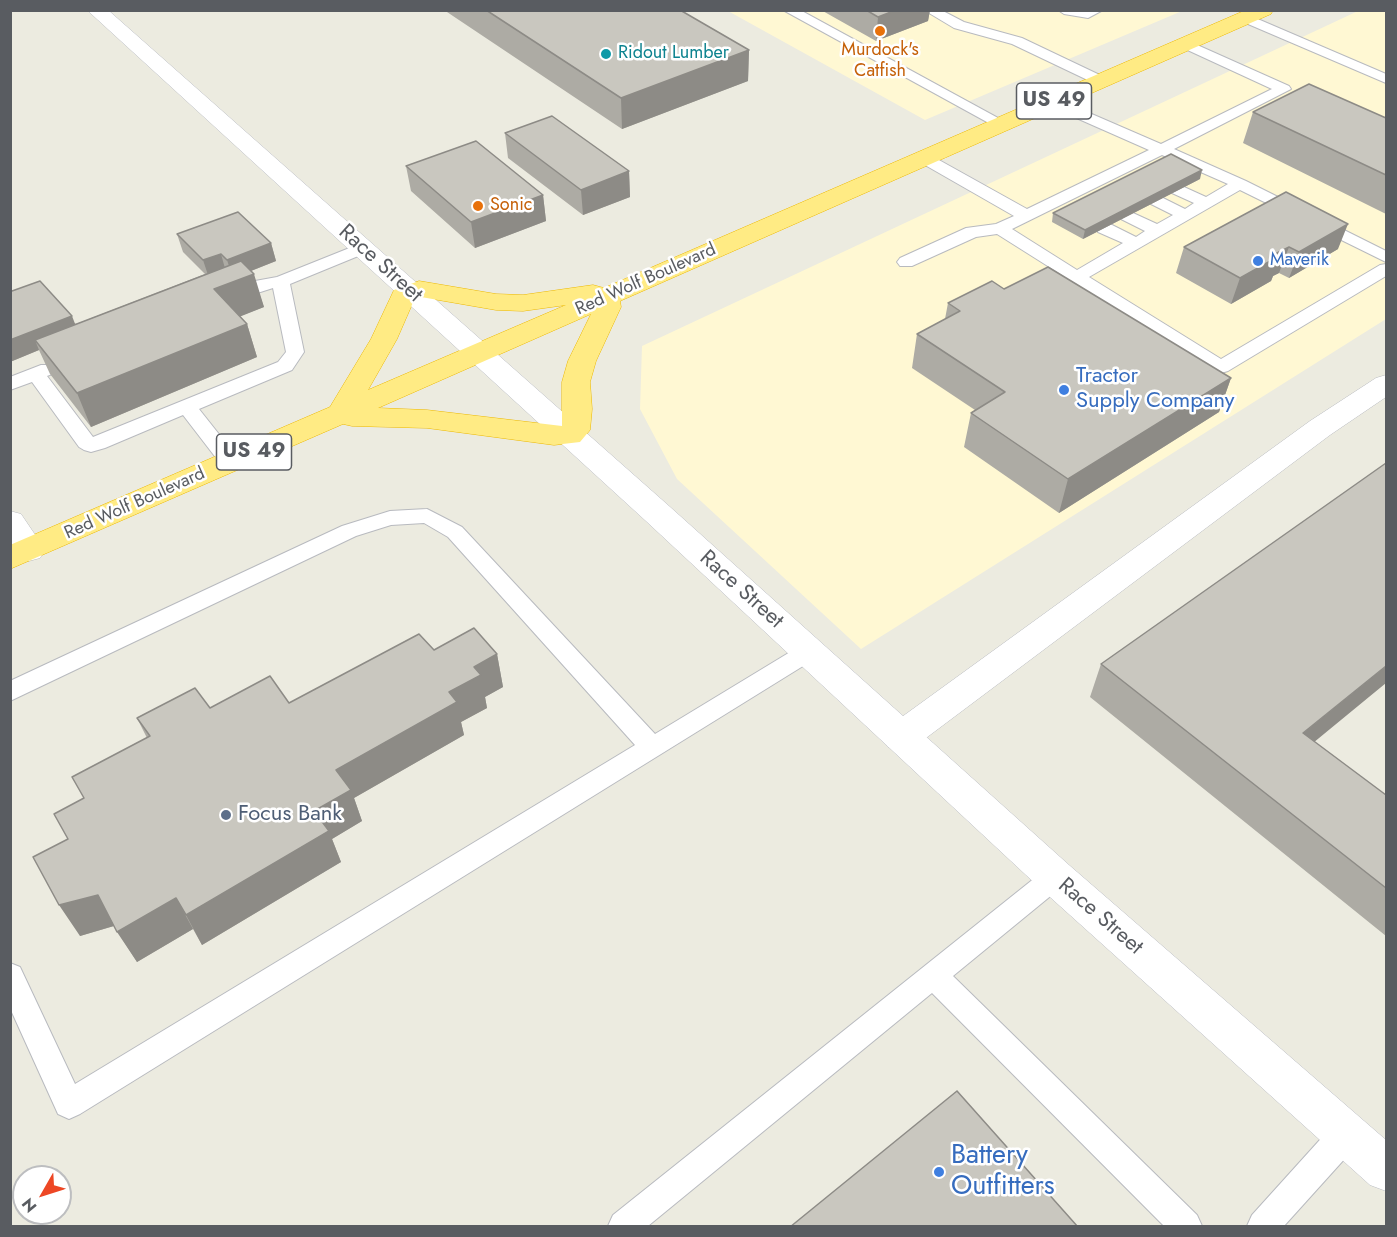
<!DOCTYPE html>
<html>
<head>
<meta charset="utf-8">
<style>
	body { margin:0 }
	#map { position:relative; width:1397px; height:1237px; overflow:hidden; background:#ecebe0; font-family:Jost,sans-serif }
	canvas { display:block }
	.frame { position:absolute; inset:0; border:12px solid #595c61; pointer-events:none }
	.north { position:absolute; left:12px; top:1165px; width:60px; height:60px; box-sizing:border-box; background:#fff; border:2px solid #bdbec0; border-radius:50%; rotate:231deg; font-size:16px; font-weight:700; line-height:24px; text-align:center; color:#595c61 }
	.north::after { content:''; display:block; margin:auto; width:21px; height:27px; background:#ed4725; clip-path:polygon(50% 0,100% 100%,50% 72%,0 100%) }
</style>
</head>
<body>
<div id="map">
<canvas width="1397" height="1237"></canvas>
<div class="frame"></div>
<div class="north">N</div>
</div>
<script>
const ctx = document.querySelector('canvas').getContext('2d');
ctx.lineJoin = 'round';
function fillPath(path, color) { ctx.fillStyle = color; ctx.fill(path, 'evenodd'); }
const poly = rows => new Path2D(rows.map(r => 'M' + r).join(''));
function strokePath(path, color, width, dash) { ctx.strokeStyle = color; ctx.lineWidth = width; ctx.lineCap = dash ? 'butt' : 'round'; ctx.setLineDash(dash || []); ctx.stroke(path); }
function write(font, color, halo, rows, align = 'center') {
  ctx.font = font + ' Jost,sans-serif'; ctx.lineWidth = 5; ctx.setLineDash([]); ctx.textBaseline = 'middle'; ctx.strokeStyle = halo; ctx.fillStyle = color; for (const [text, x, y, turn = 0] of rows) {
    ctx.save(); ctx.translate(x, y); ctx.rotate((+turn || 0) * Math.PI / 180); ctx.textAlign = isNaN(turn) ? turn : align; if (halo) ctx.strokeText(text, 0, 0); ctx.fillText(text, 0, 0); ctx.restore();
  }
}
fillPath(poly([
	[728,11,1182,11,925,120],
	[1358,11,1386,11,1386,319,861,649,677,479,640,409,642,346]
]), '#fff8d3');
const lane = poly([
	[783,10,800,10,1009,124,1006,127,996,127,783,10],
	[924,10,941,10,964,22,1022,38,1106,78,1108,81,1106,84,1096,84,1012,44,954,28,924,10],
	[1058,10,1103,10,1088,18,1064,14,1058,10],
	[1246,14,1386,74,1386,83,1241,21,1239,18,1241,15,1246,14],
	[1186,40,1289,86,1291,89,1174,149,1246,181,1386,251,1386,262,1240,190,1089,277,1221,359,1380,265,1386,264,1386,276,1228,371,1221,373,1214,371,997,234,976,237,912,266,900,266,897,262,900,258,966,228,996,224,1014,216,918,161,916,158,918,155,930,155,1027,209,1149,150,1047,105,1045,102,1047,99,1057,99,1161,144,1272,89,1181,47,1179,44,1181,41,1186,40],
	[1162,155,1228,184,1206,197,1184,187,1172,187,1170,190,1172,193,1194,203,1185,209,1163,198,1151,198,1149,201,1151,204,1173,215,1157,224,1133,213,1121,213,1119,216,1121,219,1145,231,1136,237,1110,224,1098,224,1096,228,1098,232,1123,243,1077,270,1012,229,1162,155],
	[362,243,368,244,370,248,368,252,290,284,304,352,292,370,199,409,237,457,240,462,237,467,230,469,223,467,183,415,105,448,91,452,84,450,79,447,32,382,10,390,10,377,41,365,55,365,57,369,55,373,47,376,93,437,278,362,286,352,273,288,229,302,223,301,220,297,223,293,255,281,277,277,362,243],
	[427,509,462,527,655,734,800,646,808,643,816,646,820,652,816,658,80,1114,69,1119,58,1114,10,1008,10,963,20,967,75,1084,635,745,448,537,424,523,391,525,356,536,10,701,10,681,342,526,390,511,427,509],
	[1055,866,1064,869,1068,877,1064,885,953,976,1197,1215,1202,1226,1164,1226,932,993,648,1226,608,1226,613,1215,1046,869,1055,866],
	[1347,1118,1358,1122,1362,1133,1358,1144,1284,1226,1247,1226,1252,1215,1336,1122,1347,1118]
]);
const street = poly([
	[1386,375,1386,397,1330,435,914,747,901,751,888,747,883,737,888,727,1310,421,1376,378,1386,375],
	[10,511,21,514,40,542,45,550,40,558,29,561,18,558,10,547,10,511]
]);
const secondary = poly([
	[87,10,108,10,669,506,1069,865,1386,1140,1386,1191,1370,1185,1041,889,647,522,87,10]
]);
const highway = poly([
	[1246,10,1273,10,1271,14,620,301,621,307,596,361,590,382,592,409,590,430,580,442,554,445,427,428,352,426,343,424,10,569,10,545,330,407,371,339,394,290,419,281,496,294,523,295,593,285,604,288,1246,10],
	[421,297,496,310,523,311,566,305,368,390,397,339,414,300,421,297],
	[591,314,568,361,562,382,562,426,427,410,378,408,591,314]
]);
strokePath(lane, '#b8babf', 2);
strokePath(street, '#b8babf', 1);
strokePath(secondary, '#b9bbc2', 1);
strokePath(highway, '#ecb800', 1);
fillPath(lane, '#fff');
fillPath(street, '#fff');
fillPath(secondary, '#fff');
fillPath(highway, '#ffeb84');
fillPath(poly([
	[444,10,680,10,749,50,748,81,622,129],
	[821,10,930,10,928,21,876,41],
	[1253,112,1386,118,1386,214,1243,143],
	[505,133,629,171,630,197,583,215,508,158],
	[406,166,543,195,546,221,475,248,411,191],
	[1200,179,1083,239,1052,222,1053,213],
	[1286,192,1338,249,1289,278,1279,273,1273,276,1271,281,1231,304,1176,273,1184,247],
	[177,234,271,243,276,261,251,271,264,307,240,316,247,324,257,357,91,427,50,374,39,350,10,362,10,289,12,291,76,324,205,274,183,252],
	[1004,289,1231,378,1219,412,1059,513,964,447,971,413,975,410,912,368,917,334,945,319,948,303],
	[434,650,497,654,503,687,485,697,487,708,461,722,464,735,354,798,362,821,332,839,341,862,202,945,193,929,137,962,114,926,80,936,68,839,84,798,147,738,137,718,210,708,289,703],
	[1101,664,1314,742,1386,795,1386,936,1090,697]
]), '#adaba4');
fillPath(poly([
	[896,10,930,10,928,21,876,41,878,17],
	[749,50,748,81,622,129,621,98],
	[1202,170,1200,179,1083,239,1085,230],
	[629,171,630,197,583,215,581,190],
	[543,195,546,221,475,248,471,222],
	[1348,224,1338,249,1289,278,1299,252],
	[271,243,276,261,233,278,227,260],
	[1289,247,1279,273,1273,276,1271,281,1231,304,1240,278,1277,253],
	[221,254,226,272,209,278,203,260],
	[254,274,264,307,224,323,214,289],
	[72,316,79,334,35,340,39,350,10,362,10,340],
	[247,324,257,357,91,427,77,393],
	[1231,378,1219,412,1059,513,1068,479],
	[497,654,503,687,485,697,487,708,461,722,464,735,354,798,362,821,332,839,341,862,202,945,186,915,314,811,336,770,449,692,474,667],
	[1386,666,1386,683,1285,766,1303,733],
	[98,895,117,925,80,936,59,905],
	[176,898,193,929,137,962,117,932]
]), '#8d8b86');
const building = poly([
	[486,10,680,10,749,50,621,98,486,10],
	[866,10,896,10,878,17,866,10],
	[1309,84,1386,118,1386,175,1253,112,1309,84],
	[552,116,629,171,581,190,505,133,552,116],
	[476,141,543,195,471,222,406,166,476,141],
	[1171,154,1202,170,1085,230,1053,213,1171,154],
	[1286,192,1348,224,1299,252,1289,247,1277,253,1281,255,1240,278,1184,247,1286,192],
	[238,212,271,243,227,260,221,254,203,260,177,234,238,212],
	[241,261,254,274,214,289,247,324,77,393,35,340,241,261],
	[1048,267,1231,378,1068,479,971,413,1005,392,917,334,960,311,948,303,992,281,1004,289,1048,267],
	[40,281,72,316,10,340,10,289,12,291,40,281],
	[1386,463,1386,666,1303,733,1386,795,1386,888,1101,664,1386,463],
	[474,628,497,654,474,667,481,675,449,692,457,702,336,770,351,790,314,811,329,831,186,915,176,898,117,932,98,895,59,905,33,857,68,839,54,814,84,798,72,777,150,736,137,718,195,688,210,708,270,676,289,703,419,634,434,650,474,628],
	[957,1091,1078,1227,790,1227,957,1091]
]);
fillPath(building, '#c9c7bf');
strokePath(building, '#8d8b86', 1.5);
for (const [x, y, r, color] of [
	[880,31,6,"#e8710a"],
	[606,54,6,"#0f9aa8"],
	[478,206,6,"#e8710a"],
	[1258,261,6,"#3f7fe0"],
	[1064,390,6,"#3f7fe0"],
	[226,815,6,"#5c6f8a"],
	[939,1172,6,"#3f7fe0"]
]) { const dot = new Path2D(); dot.arc(x, y, r, 0, 2 * Math.PI); ctx.fillStyle = color; ctx.fill(dot); strokePath(dot, '#fff', 2); }
write('18px', '#c56008', '#fff', [
	["Murdock's",880,51],
	["Catfish",880,72],
	["Sonic",490,206,"left"]
]);
write('18px', '#0d838f', '#fff', [
	["Ridout Lumber",618,54]
], 'left');
write('18px', '#366cbe', '#fff', [
	["Maverik",1270,261]
], 'left');
write('18px', '#595c61', '#fff', [
	["Red Wolf Boulevard",646,280,-24],
	["Red Wolf Boulevard",135,504,-24]
]);
for (const [x, y, w] of [
	[1054,101,75],
	[254,452,75]
]) { const box = new Path2D(); box.roundRect(x - w / 2, y - 18, w, 36, 4.5); ctx.fillStyle = '#fff'; ctx.fill(box); strokePath(box, '#595c61', 1.5); }
write('bold 21px', '#595c61', null, [
	["US 49",1054,101],
	["US 49",254,452]
]);
write('22px', '#595c61', '#fff', [
	["Race Street",380,264,42],
	["Race Street",741,590,42],
	["Race Street",1100,917,41]
]);
write('22px', '#366cbe', '#fff', [
	["Tractor",1076,377],
	["Supply Company",1076,402]
], 'left');
write('22px', '#4e5e75', '#fff', [
	["Focus Bank",238,815]
], 'left');
write('27px', '#366cbe', '#fff', [
	["Battery",951,1156],
	["Outfitters",951,1187]
], 'left');
</script>
</body>
</html>
